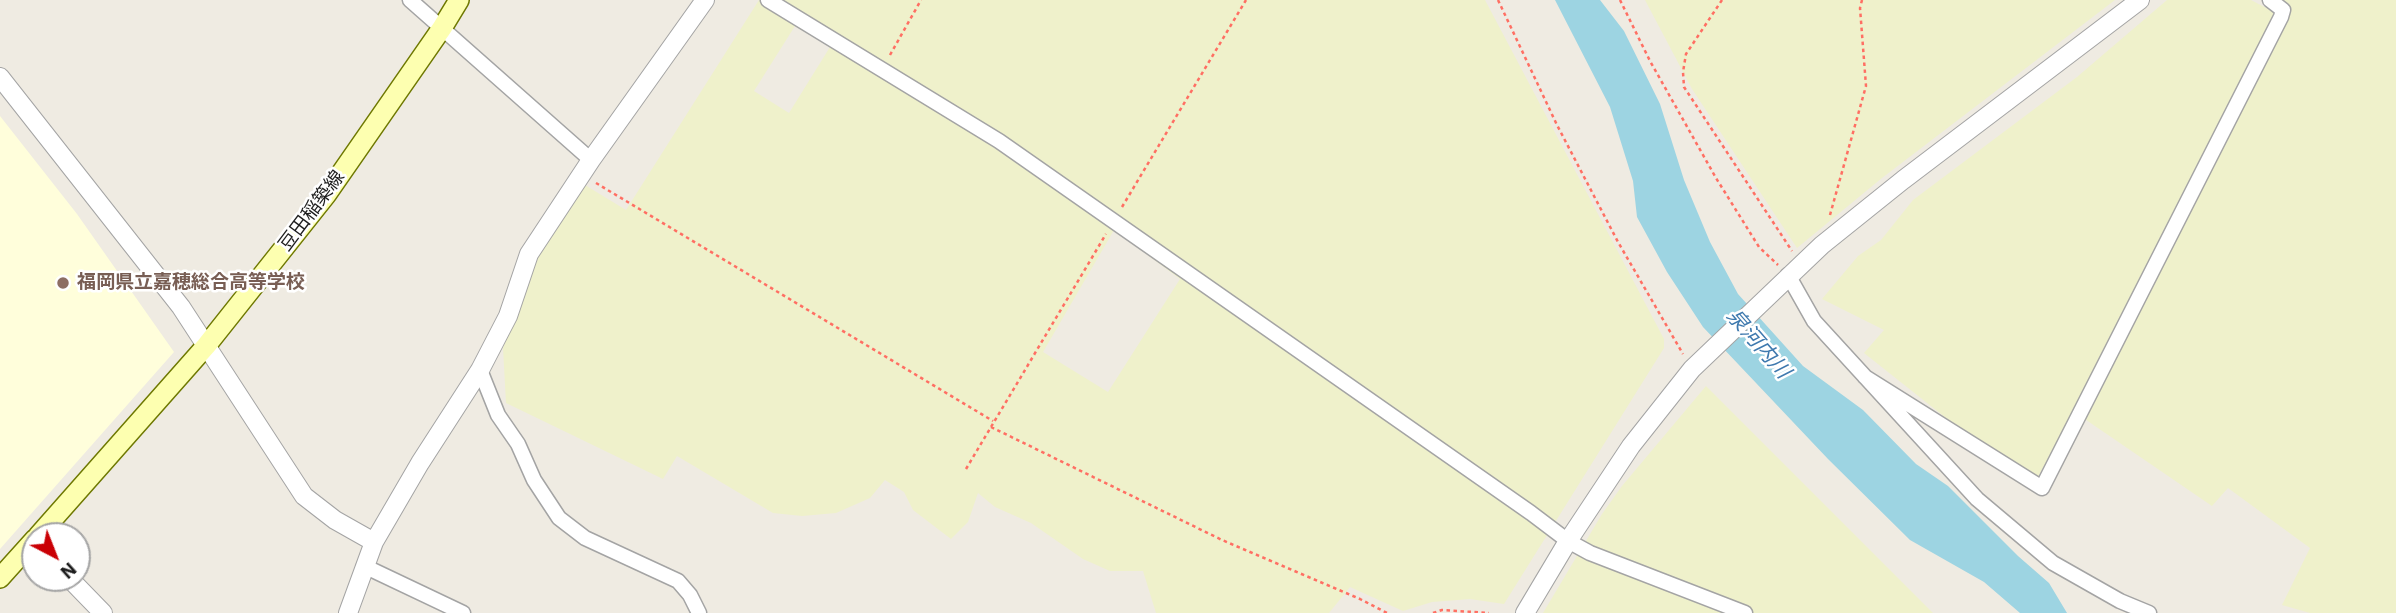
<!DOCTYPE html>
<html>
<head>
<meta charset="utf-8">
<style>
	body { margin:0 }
	#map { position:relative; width:2396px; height:613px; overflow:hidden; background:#efebe2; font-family:"IBM Plex Sans",sans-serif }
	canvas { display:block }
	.north { position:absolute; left:21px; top:522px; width:70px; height:70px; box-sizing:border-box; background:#fff; border:2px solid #a5a5a5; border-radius:50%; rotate:138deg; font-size:19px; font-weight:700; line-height:28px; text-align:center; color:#1d1d1d }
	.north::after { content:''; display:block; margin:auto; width:24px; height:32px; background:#ca0005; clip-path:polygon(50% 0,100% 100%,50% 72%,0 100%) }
</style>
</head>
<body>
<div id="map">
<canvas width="2396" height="613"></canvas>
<div class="north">N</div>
</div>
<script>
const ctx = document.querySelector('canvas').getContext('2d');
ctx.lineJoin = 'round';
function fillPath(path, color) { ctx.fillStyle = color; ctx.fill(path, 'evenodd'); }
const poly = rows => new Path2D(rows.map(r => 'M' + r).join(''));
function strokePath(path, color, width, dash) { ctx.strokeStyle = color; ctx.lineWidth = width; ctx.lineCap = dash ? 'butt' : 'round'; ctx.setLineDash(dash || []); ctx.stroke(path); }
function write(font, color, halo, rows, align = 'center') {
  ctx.font = font + ' "IBM Plex Sans","Noto Sans JP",sans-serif'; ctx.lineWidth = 5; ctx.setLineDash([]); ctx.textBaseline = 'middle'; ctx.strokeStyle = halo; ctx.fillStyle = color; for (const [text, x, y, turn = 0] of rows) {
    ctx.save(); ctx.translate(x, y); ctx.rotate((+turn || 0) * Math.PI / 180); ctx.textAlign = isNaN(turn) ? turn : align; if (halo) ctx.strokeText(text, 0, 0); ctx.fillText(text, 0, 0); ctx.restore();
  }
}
fillPath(poly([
	[0,116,77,214,174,352,0,549]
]), '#fffedb');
fillPath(poly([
	[759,0,1485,0,1664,339,1664,348,1504,604,1470,599,1432,602,1403,611,1350,587,1329,613,1156,613,1143,571,1110,571,1083,559,1031,523,995,507,978,493,968,522,951,539,913,510,904,492,885,480,870,498,836,513,802,516,773,513,677,456,663,479,506,403,503,348,533,264,585,185,626,210],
	[795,26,830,47,789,113,754,91],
	[1114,230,1180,279,1108,392,1043,352],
	[1645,0,2115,0,1882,178,1797,248,1692,89],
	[2167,0,2251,0,2274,12,2282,0,2396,0,2396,613,2310,613,2282,605,2310,548,2228,488,2212,506,2073,411,2038,477,1946,418,1864,353,1884,330,1822,299,1858,256,1881,240,1913,200,2077,77],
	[1706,386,1933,613,1543,613,1602,514,1622,486]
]), '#eff1cb');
fillPath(poly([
	[1555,0,1600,0,1624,31,1660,104,1684,180,1710,242,1738,294,1803,366,1863,410,1916,464,1948,486,2018,556,2049,583,2067,613,2020,613,1984,582,1910,540,1828,459,1703,327,1667,272,1637,217,1633,181,1610,107]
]), '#9dd4e2');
const minor = poly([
	[410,0,591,160],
	[768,0,999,141,1531,513,1568,541,1590,553,1745,613],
	[1788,275,1814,321,1977,499,2053,563,2120,601,2149,613],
	[480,370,498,415,518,444,534,480,559,518,585,538,678,581,690,595,699,613],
	[1865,377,2042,488,2281,17,2283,10,2270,0],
	[364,566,463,613]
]);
const tertiary = poly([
	[0,77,181,307,304,496,335,520,374,542],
	[69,578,103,613],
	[348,613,374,542,420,463,480,370,508,316,529,254,591,160,705,0],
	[1525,613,1568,541,1631,446,1692,369,1822,245,1903,180,2140,0]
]);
const secondary = poly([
	[38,536,206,346,326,195,442,28,459,0],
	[0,578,35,539]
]);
strokePath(minor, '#a4a4a4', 17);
strokePath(tertiary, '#a4a4a4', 20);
strokePath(secondary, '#6e7800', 22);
strokePath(poly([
	[1498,0,1557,125,1618,242,1683,354],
	[1620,0,1650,61,1716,178,1759,247,1778,265],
	[1722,0,1686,54,1683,72,1684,87,1792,251],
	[890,55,921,0],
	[596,183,993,421],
	[1122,207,1246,0],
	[1830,215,1866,86,1860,8,1862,0],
	[991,427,1222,540,1360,599,1387,613],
	[966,469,1106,234],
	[1433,613,1442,610,1489,613]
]), '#ff6f63', 2.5, [3.5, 3.5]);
strokePath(minor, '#fff', 14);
strokePath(tertiary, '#fff', 18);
strokePath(secondary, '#fdffb0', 19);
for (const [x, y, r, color] of [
	[63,283,7,"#8d6e63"]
]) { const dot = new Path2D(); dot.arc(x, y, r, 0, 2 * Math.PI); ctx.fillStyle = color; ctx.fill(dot); strokePath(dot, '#fff', 2.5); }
write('19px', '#1d1d1d', '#fff', [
	["豆田稲築線",312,211,-53]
]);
write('bold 19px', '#785e54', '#fff', [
	["福岡県立嘉穂総合高等学校",77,283]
], 'left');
write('italic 21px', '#3e79ae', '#fff', [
	["泉河内川",1758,344,49]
]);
</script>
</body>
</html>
